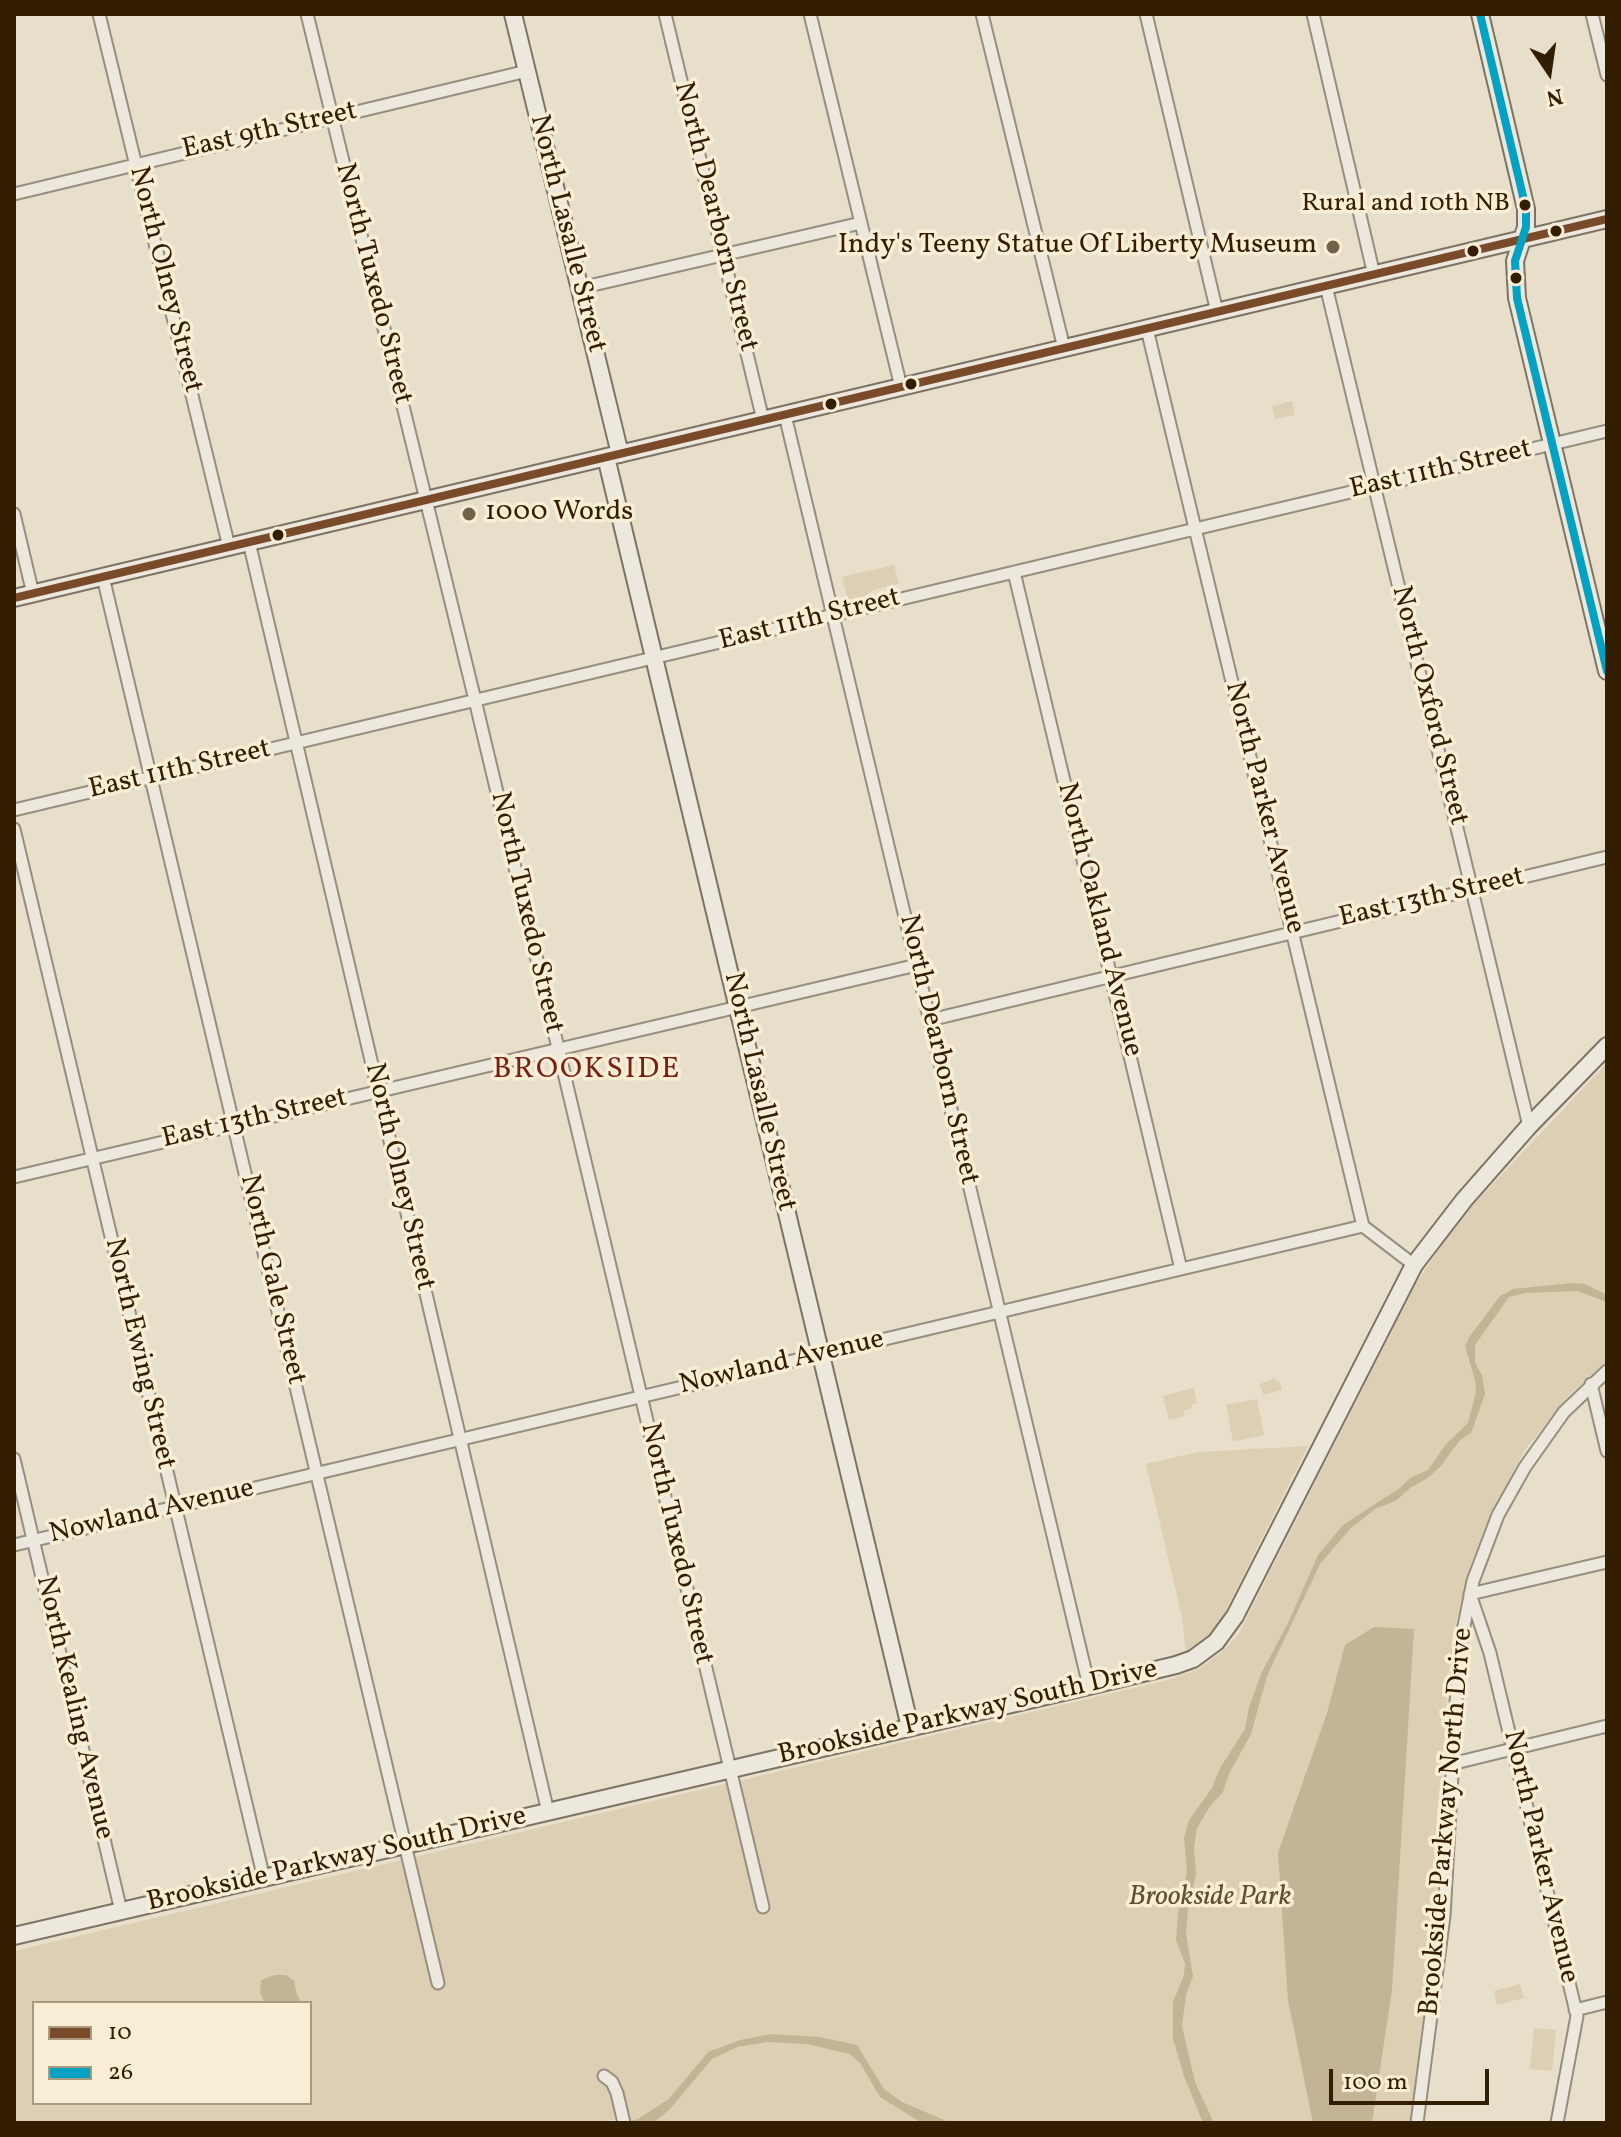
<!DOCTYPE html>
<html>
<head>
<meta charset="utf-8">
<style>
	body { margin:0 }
	#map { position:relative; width:1621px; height:2137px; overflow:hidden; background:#e8dfcb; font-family:Vollkorn,serif }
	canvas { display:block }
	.frame { position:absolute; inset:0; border:16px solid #331e01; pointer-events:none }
	.legend { position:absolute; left:32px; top:2001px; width:280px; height:104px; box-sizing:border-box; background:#f8edd5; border:2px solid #a99a80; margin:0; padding:10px 14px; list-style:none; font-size:24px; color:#331e01 }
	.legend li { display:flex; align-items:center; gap:16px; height:40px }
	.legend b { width:40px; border:2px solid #a99a80 }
	.north { position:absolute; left:1509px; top:32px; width:80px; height:80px; -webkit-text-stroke:6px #f8edd5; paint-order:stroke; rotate:167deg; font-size:22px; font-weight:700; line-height:32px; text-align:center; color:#331e01 }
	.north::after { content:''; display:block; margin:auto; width:28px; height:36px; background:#331e01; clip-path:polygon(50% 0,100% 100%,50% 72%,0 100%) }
	.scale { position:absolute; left:1329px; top:2069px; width:160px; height:36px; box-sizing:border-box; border:4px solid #331e01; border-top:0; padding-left:10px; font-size:24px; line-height:28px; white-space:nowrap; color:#331e01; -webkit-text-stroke:6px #f8edd5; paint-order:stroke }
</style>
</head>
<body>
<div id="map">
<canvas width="1621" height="2137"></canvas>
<div class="frame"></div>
<ul class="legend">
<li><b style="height:10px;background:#7a4b2a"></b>10</li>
<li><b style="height:10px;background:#03a2c4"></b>26</li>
</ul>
<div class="north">N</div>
<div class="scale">100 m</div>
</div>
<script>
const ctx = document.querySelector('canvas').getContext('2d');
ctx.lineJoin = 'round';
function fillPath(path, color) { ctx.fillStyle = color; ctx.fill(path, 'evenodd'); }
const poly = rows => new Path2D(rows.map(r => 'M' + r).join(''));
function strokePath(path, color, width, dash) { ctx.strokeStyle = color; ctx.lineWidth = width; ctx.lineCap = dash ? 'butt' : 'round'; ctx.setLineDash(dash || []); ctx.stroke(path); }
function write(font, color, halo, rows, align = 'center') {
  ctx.font = font + ' Vollkorn,serif'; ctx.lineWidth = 7; ctx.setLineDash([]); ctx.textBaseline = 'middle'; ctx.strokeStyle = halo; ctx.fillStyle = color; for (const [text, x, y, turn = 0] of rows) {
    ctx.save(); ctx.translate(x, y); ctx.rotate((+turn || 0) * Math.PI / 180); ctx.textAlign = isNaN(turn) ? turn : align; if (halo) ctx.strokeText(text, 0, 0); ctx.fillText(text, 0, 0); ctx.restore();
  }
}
fillPath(poly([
	[1292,401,1295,415,1275,419,1272,406],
	[894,565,899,584,873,590,865,596,848,600,842,577],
	[1607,1063,1607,1361,1568,1396,1525,1450,1490,1515,1470,1566,1452,1638,1447,1694,1436,1914,1410,2123,632,2123,630,2116,599,2123,14,2123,14,1951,1168,1680,1199,1669,1225,1649,1238,1635,1416,1283,1457,1222],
	[34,2003,310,2003,310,2103,34,2103],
	[1275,1378,1277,1382,1280,1382,1282,1390,1263,1395,1260,1384],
	[1194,1388,1197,1403,1191,1405,1192,1408,1183,1411,1185,1416,1169,1420,1163,1396],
	[1257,1399,1264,1435,1233,1442,1226,1405],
	[1308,1446,1219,1624,1205,1640,1186,1652,1182,1617,1146,1464,1198,1452],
	[1520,1984,1524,1998,1497,2005,1494,1991],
	[1534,2028,1556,2030,1552,2071,1530,2069]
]), '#dccfb3');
fillPath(poly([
	[1572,1283,1585,1284,1607,1295,1607,1302,1577,1291,1525,1293,1509,1297,1475,1345,1475,1363,1482,1375,1485,1394,1471,1433,1460,1440,1440,1467,1426,1479,1410,1488,1397,1500,1375,1509,1351,1528,1320,1564,1267,1676,1251,1734,1229,1774,1223,1792,1210,1806,1197,1828,1194,1848,1196,1874,1188,1910,1186,1933,1193,1976,1186,1995,1182,2026,1195,2082,1214,2123,1203,2123,1184,2076,1173,2039,1173,2002,1184,1975,1185,1963,1176,1940,1178,1913,1187,1872,1184,1838,1189,1820,1212,1788,1220,1768,1245,1729,1249,1707,1261,1674,1289,1621,1318,1555,1343,1525,1401,1487,1410,1478,1428,1470,1446,1444,1468,1423,1476,1392,1475,1380,1465,1346,1470,1336,1500,1296,1513,1289],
	[1374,1627,1414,1629,1392,1990,1372,2123,1313,2123,1288,2000,1278,1853,1327,1713,1345,1645],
	[275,1975,286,1975,294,1981,297,1995,302,2003,265,2003,260,1993,261,1980],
	[772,2034,820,2037,857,2045,884,2089,902,2102,951,2123,922,2123,880,2097,860,2063,850,2054,807,2044,767,2042,737,2047,712,2059,670,2109,653,2123,623,2123,638,2119,669,2099,708,2052,740,2040]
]), '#c2b495');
const street = poly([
	[99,14,229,547],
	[307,14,475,700,763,1907],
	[665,14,763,420],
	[810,14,901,387],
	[982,14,1064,348],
	[1146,14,1217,312],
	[1313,14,1374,275],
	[1592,14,1607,75],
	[14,194,527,71],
	[1326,286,1529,1126],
	[580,288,861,223],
	[1147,329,1363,1226,1414,1265],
	[785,415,1089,1686],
	[14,514,33,594],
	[249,542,548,1812],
	[1014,572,1181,1269],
	[103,577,438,1983],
	[14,810,1607,431],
	[14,829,264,1879],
	[930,1020,1607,857],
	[14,1177,917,965],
	[1591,1384,1607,1451],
	[14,1459,121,1911],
	[14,1545,1363,1226],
	[1451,1764,1607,1726],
	[1575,2010,1607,2002],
	[604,2076,612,2082,617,2093,624,2123],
	[1417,2123,1444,1916,1459,1651,1473,1581,1498,1515,1525,1467,1564,1412,1607,1371],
	[1557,2123,1577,2016,1490,1653,1470,1594,1607,1562]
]);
const secondary = poly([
	[513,14,620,454],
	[1480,14,1526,209,1526,227,1515,261,1517,298,1607,671],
	[606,457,910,1727],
	[14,598,1607,219],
	[14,1936,1089,1686,1176,1665,1193,1659,1216,1642,1235,1616,1414,1265,1464,1200,1529,1126,1607,1046]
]);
strokePath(street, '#968e7f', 15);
strokePath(secondary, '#7c7365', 20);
strokePath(street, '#ece8dd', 11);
strokePath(secondary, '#ece8dd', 16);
strokePath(poly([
	[14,598,1607,219]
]), '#7a4b2a', 8);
strokePath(poly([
	[1480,14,1526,209,1526,227,1515,261,1517,298,1607,671]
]), '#03a2c4', 8);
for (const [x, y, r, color] of [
	[1525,205,7,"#331e01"],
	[1556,231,7,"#331e01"],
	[1333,247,8,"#726248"],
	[1473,251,7,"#331e01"],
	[1516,278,7,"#331e01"],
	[911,384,7,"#331e01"],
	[831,404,7,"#331e01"],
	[469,514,8,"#726248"],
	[278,535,7,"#331e01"]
]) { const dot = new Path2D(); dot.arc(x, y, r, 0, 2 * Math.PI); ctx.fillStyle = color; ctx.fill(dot); strokePath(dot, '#f8edd5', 3); }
write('26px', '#331e01', '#f8edd5', [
	["Rural and 10th NB",1510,205]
], 'right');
write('28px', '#331e01', '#f8edd5', [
	["East 9th Street",270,132,-13],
	["North Dearborn Street",714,217,76],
	["North Lasalle Street",566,234,76],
	["North Olney Street",164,280,76],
	["North Tuxedo Street",372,284,76],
	["East 11th Street",1441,471,-13],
	["East 11th Street",810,621,-14],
	["North Oxford Street",1428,706,76],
	["East 11th Street",180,771,-13],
	["North Parker Avenue",1263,808,76],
	["East 13th Street",1432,899,-13],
	["North Tuxedo Street",525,913,77],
	["North Oakland Avenue",1098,920,76],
	["North Dearborn Street",937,1050,77],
	["North Lasalle Street",758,1092,77],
	["East 13th Street",255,1120,-13],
	["North Olney Street",398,1177,77],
	["North Gale Street",271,1280,77],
	["North Ewing Street",138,1354,77],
	["Nowland Avenue",782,1364,-13],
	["Nowland Avenue",152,1513,-13],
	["North Tuxedo Street",675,1544,77],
	["North Kealing Avenue",73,1708,77],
	["Brookside Parkway South Drive",968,1714,-13],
	["Brookside Parkway North Drive",1448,1822,-85],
	["North Parker Avenue",1539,1857,77],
	["Brookside Parkway South Drive",337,1861,-13]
]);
write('28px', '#331e01', '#f8edd5', [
	["Indy's Teeny Statue Of Liberty Museum",1317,247],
	["1000 Words",485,514,"left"]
], 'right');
write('italic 28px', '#634f30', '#f8edd5', [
	["Brookside Park",1210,1899]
]);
ctx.letterSpacing = '2px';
write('30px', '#7a1f14', '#f8edd5', [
	["BROOKSIDE",587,1071]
]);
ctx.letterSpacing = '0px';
</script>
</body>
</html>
